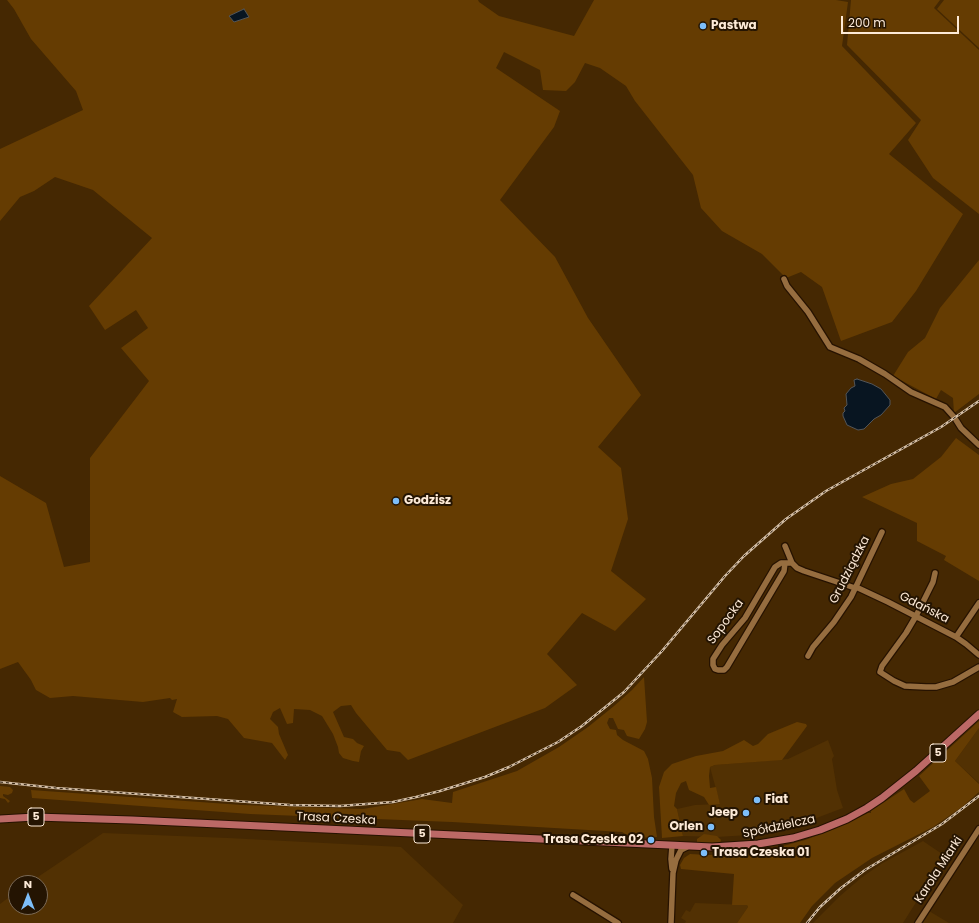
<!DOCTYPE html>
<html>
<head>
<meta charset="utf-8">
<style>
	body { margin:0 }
	#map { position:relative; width:979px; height:923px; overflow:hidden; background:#452802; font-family:Poppins,sans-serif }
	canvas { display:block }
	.north { position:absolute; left:8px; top:875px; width:40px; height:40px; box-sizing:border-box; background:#241402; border:1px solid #7b6a57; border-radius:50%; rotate:0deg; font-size:11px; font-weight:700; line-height:16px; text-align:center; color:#fdead7 }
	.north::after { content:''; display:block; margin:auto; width:14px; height:18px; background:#7dbef9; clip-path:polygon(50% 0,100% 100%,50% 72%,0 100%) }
	.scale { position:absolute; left:841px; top:16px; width:118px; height:18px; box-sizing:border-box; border:2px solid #fdead7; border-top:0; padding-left:5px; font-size:12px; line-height:14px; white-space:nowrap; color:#fdead7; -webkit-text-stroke:3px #241402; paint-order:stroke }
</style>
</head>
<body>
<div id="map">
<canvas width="979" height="923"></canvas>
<div class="north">N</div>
<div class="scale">200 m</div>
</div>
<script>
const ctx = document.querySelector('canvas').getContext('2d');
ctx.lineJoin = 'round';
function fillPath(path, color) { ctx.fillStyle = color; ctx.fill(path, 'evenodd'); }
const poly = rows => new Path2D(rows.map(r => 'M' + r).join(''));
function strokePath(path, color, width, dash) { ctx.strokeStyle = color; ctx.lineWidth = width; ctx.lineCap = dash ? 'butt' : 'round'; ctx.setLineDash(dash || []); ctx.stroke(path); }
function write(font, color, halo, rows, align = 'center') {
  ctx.font = font + ' Poppins,sans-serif'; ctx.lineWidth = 4; ctx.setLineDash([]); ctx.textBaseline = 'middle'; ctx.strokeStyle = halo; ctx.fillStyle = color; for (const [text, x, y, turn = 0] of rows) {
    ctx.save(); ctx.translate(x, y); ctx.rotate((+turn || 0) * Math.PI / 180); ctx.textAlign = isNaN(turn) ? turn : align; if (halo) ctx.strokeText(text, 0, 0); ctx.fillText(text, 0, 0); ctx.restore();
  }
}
fillPath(poly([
	[979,728,979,783,955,761],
	[828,740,834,756,832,759,837,790,843,808,798,825,749,835,717,837,683,836,677,809,695,805,720,804,710,767,715,765,788,759],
	[103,833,228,838,401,847,463,905,453,923,0,923,0,904,16,892,16,907,40,907,40,883,29,883],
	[923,841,945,856,903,923,813,923,840,896,861,878,881,864],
	[695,903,747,905,748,907,737,923,685,923,686,921,681,918,686,910,690,912],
	[929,911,949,923,923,923,924,919]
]), '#523103');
fillPath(poly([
	[7,0,478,0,479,2,499,16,574,36,594,0,836,0,848,2,842,46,916,123,889,154,963,214,916,291,892,322,841,341,822,287,801,272,786,278,762,254,722,231,701,208,693,175,635,101,626,86,600,68,585,63,575,82,566,91,543,90,540,70,504,52,496,68,560,111,554,127,500,200,555,257,588,318,641,395,598,447,621,468,628,519,611,571,646,599,615,631,582,613,547,654,577,685,545,708,408,760,400,752,387,750,356,713,351,705,341,706,333,712,344,737,353,739,357,743,364,746,361,751,359,762,353,761,343,758,339,753,338,747,333,734,322,716,310,710,294,709,293,723,287,724,280,708,273,712,270,719,278,727,279,734,288,755,285,760,272,743,244,738,228,719,217,716,182,717,173,712,177,699,172,700,170,698,143,702,73,696,50,698,36,690,31,680,18,662,0,669,0,476,46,503,64,567,90,562,90,458,149,381,121,348,148,328,136,310,105,330,89,306,152,238,93,190,55,177,34,191,20,197,0,221,0,149,83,110,76,91,31,39,14,9],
	[851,0,940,0,934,8,979,50,979,214,933,178,908,140,921,120,847,45],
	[944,0,979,0,979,48,937,9],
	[979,260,979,394,954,413,953,398,941,390,936,399,893,376,908,352,925,338,940,308],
	[956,438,979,455,979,581,944,560,946,556,917,541,917,523,862,497,891,484,913,479,941,457],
	[644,677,647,722,645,729,639,739,627,736,624,730,618,729,613,718,609,718,607,723,610,729,616,730,617,735,623,740,644,751,648,759,652,778,654,817,657,837,632,838,622,832,452,822,250,814,32,798,31,790,242,805,363,809,422,799,452,803,453,792,517,771,559,747,588,727,614,706,632,690],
	[979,721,979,728,955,761,979,784,979,792,962,807,933,827,872,858,835,883,812,906,800,923,737,923,748,907,747,905,732,905,734,874,681,869,680,865,684,858,690,854,708,855,746,853,776,848,805,840,834,829,868,813,871,813,871,811,904,789,910,800,914,803,930,791,919,776],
	[797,722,806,724,807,726,782,760,715,765,710,767,709,776,710,788,716,787,720,804,709,805,704,797,689,790,686,781,681,783,676,793,674,806,677,809,683,836,662,838,659,787,664,772,672,764,696,756,723,751,744,740,753,746,758,744,768,734],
	[0,786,10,787,13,790,12,793,8,795,3,794,3,796,10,801,8,803,5,799,0,798],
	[704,834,717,836,721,840,720,843,718,844,697,843,697,839]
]), '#653c02');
const water = poly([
	[244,9,249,17,234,22,229,16,244,9],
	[857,379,872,384,881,389,890,400,890,405,881,415,874,419,864,429,858,430,847,425,843,416,843,413,845,411,844,408,847,405,846,394,851,388,855,386,854,380,857,379]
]);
fillPath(water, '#081521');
strokePath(water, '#525558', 1);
const minor = poly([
	[784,279,787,286,808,312,830,347,859,359,885,374,911,392,945,407,954,417],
	[956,420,961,428,979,445],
	[785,546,792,563,797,568,804,571,855,588],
	[785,563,784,571,727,667,724,670,718,670,715,669,713,665,713,659,722,645,745,618,775,567,781,563,792,563],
	[935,573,933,582,916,616,906,633,882,666,880,672,894,681,905,686,926,687,936,687,953,682,979,667],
	[856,587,888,602,956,637,966,644,979,655],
	[956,637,979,603],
	[808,656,813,647,834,622,851,597,882,532],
	[672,846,671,859,672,869],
	[573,895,618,923],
	[671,923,673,873,676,860,681,850,687,847],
	[918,923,979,829]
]);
const major = poly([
	[0,819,35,817,132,820,712,847,758,844,793,838,820,830,847,819,867,808,882,798,916,771,979,714]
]);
strokePath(minor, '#261200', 8);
strokePath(major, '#261200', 9);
strokePath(minor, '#966d3f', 5.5);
strokePath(major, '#bc6966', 7);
const rail = poly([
	[0,782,56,788,290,805,340,806,393,802,416,797,440,791,485,777,509,767,558,742,582,726,624,692,662,651,725,576,744,556,786,519,826,491,941,427,979,401],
	[807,923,820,907,841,888,865,870,942,824,979,796]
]);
strokePath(rail, '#d4bfa7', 2.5);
strokePath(rail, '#241402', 1, [3]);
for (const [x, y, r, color] of [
	[703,26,4,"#7dbef9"],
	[396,501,4,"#7dbef9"],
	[757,800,4,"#7dbef9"],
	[746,813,4,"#7dbef9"],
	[711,827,4,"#7dbef9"],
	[651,840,4,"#7dbef9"],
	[704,853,4,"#7dbef9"]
]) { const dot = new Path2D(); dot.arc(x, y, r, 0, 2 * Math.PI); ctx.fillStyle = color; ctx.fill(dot); strokePath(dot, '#241402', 1.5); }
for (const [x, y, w] of [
	[938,753,16],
	[36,817,16],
	[422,834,16]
]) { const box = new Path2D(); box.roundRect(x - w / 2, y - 9, w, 18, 3); ctx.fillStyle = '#241402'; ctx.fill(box); strokePath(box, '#fdead7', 1); }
write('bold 11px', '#fdead7', null, [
	["5",938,753],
	["5",36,817],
	["5",422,834]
]);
write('bold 12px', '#fdead7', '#241402', [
	["Pastwa",711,26],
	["Godzisz",404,501],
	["Fiat",765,800],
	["Jeep",738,813,"right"],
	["Orlen",703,827,"right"],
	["Trasa Czeska 02",643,840,"right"],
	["Trasa Czeska 01",712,853]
], 'left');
write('12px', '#fdead7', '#241402', [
	["Grudziądzka",850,570,-63],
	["Gdańska",924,608,27],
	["Sopocka",726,622,-54],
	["Trasa Czeska",336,819,3],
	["Spółdzielcza",779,827,-12],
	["Karola Miarki",939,870,-57]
]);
</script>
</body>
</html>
